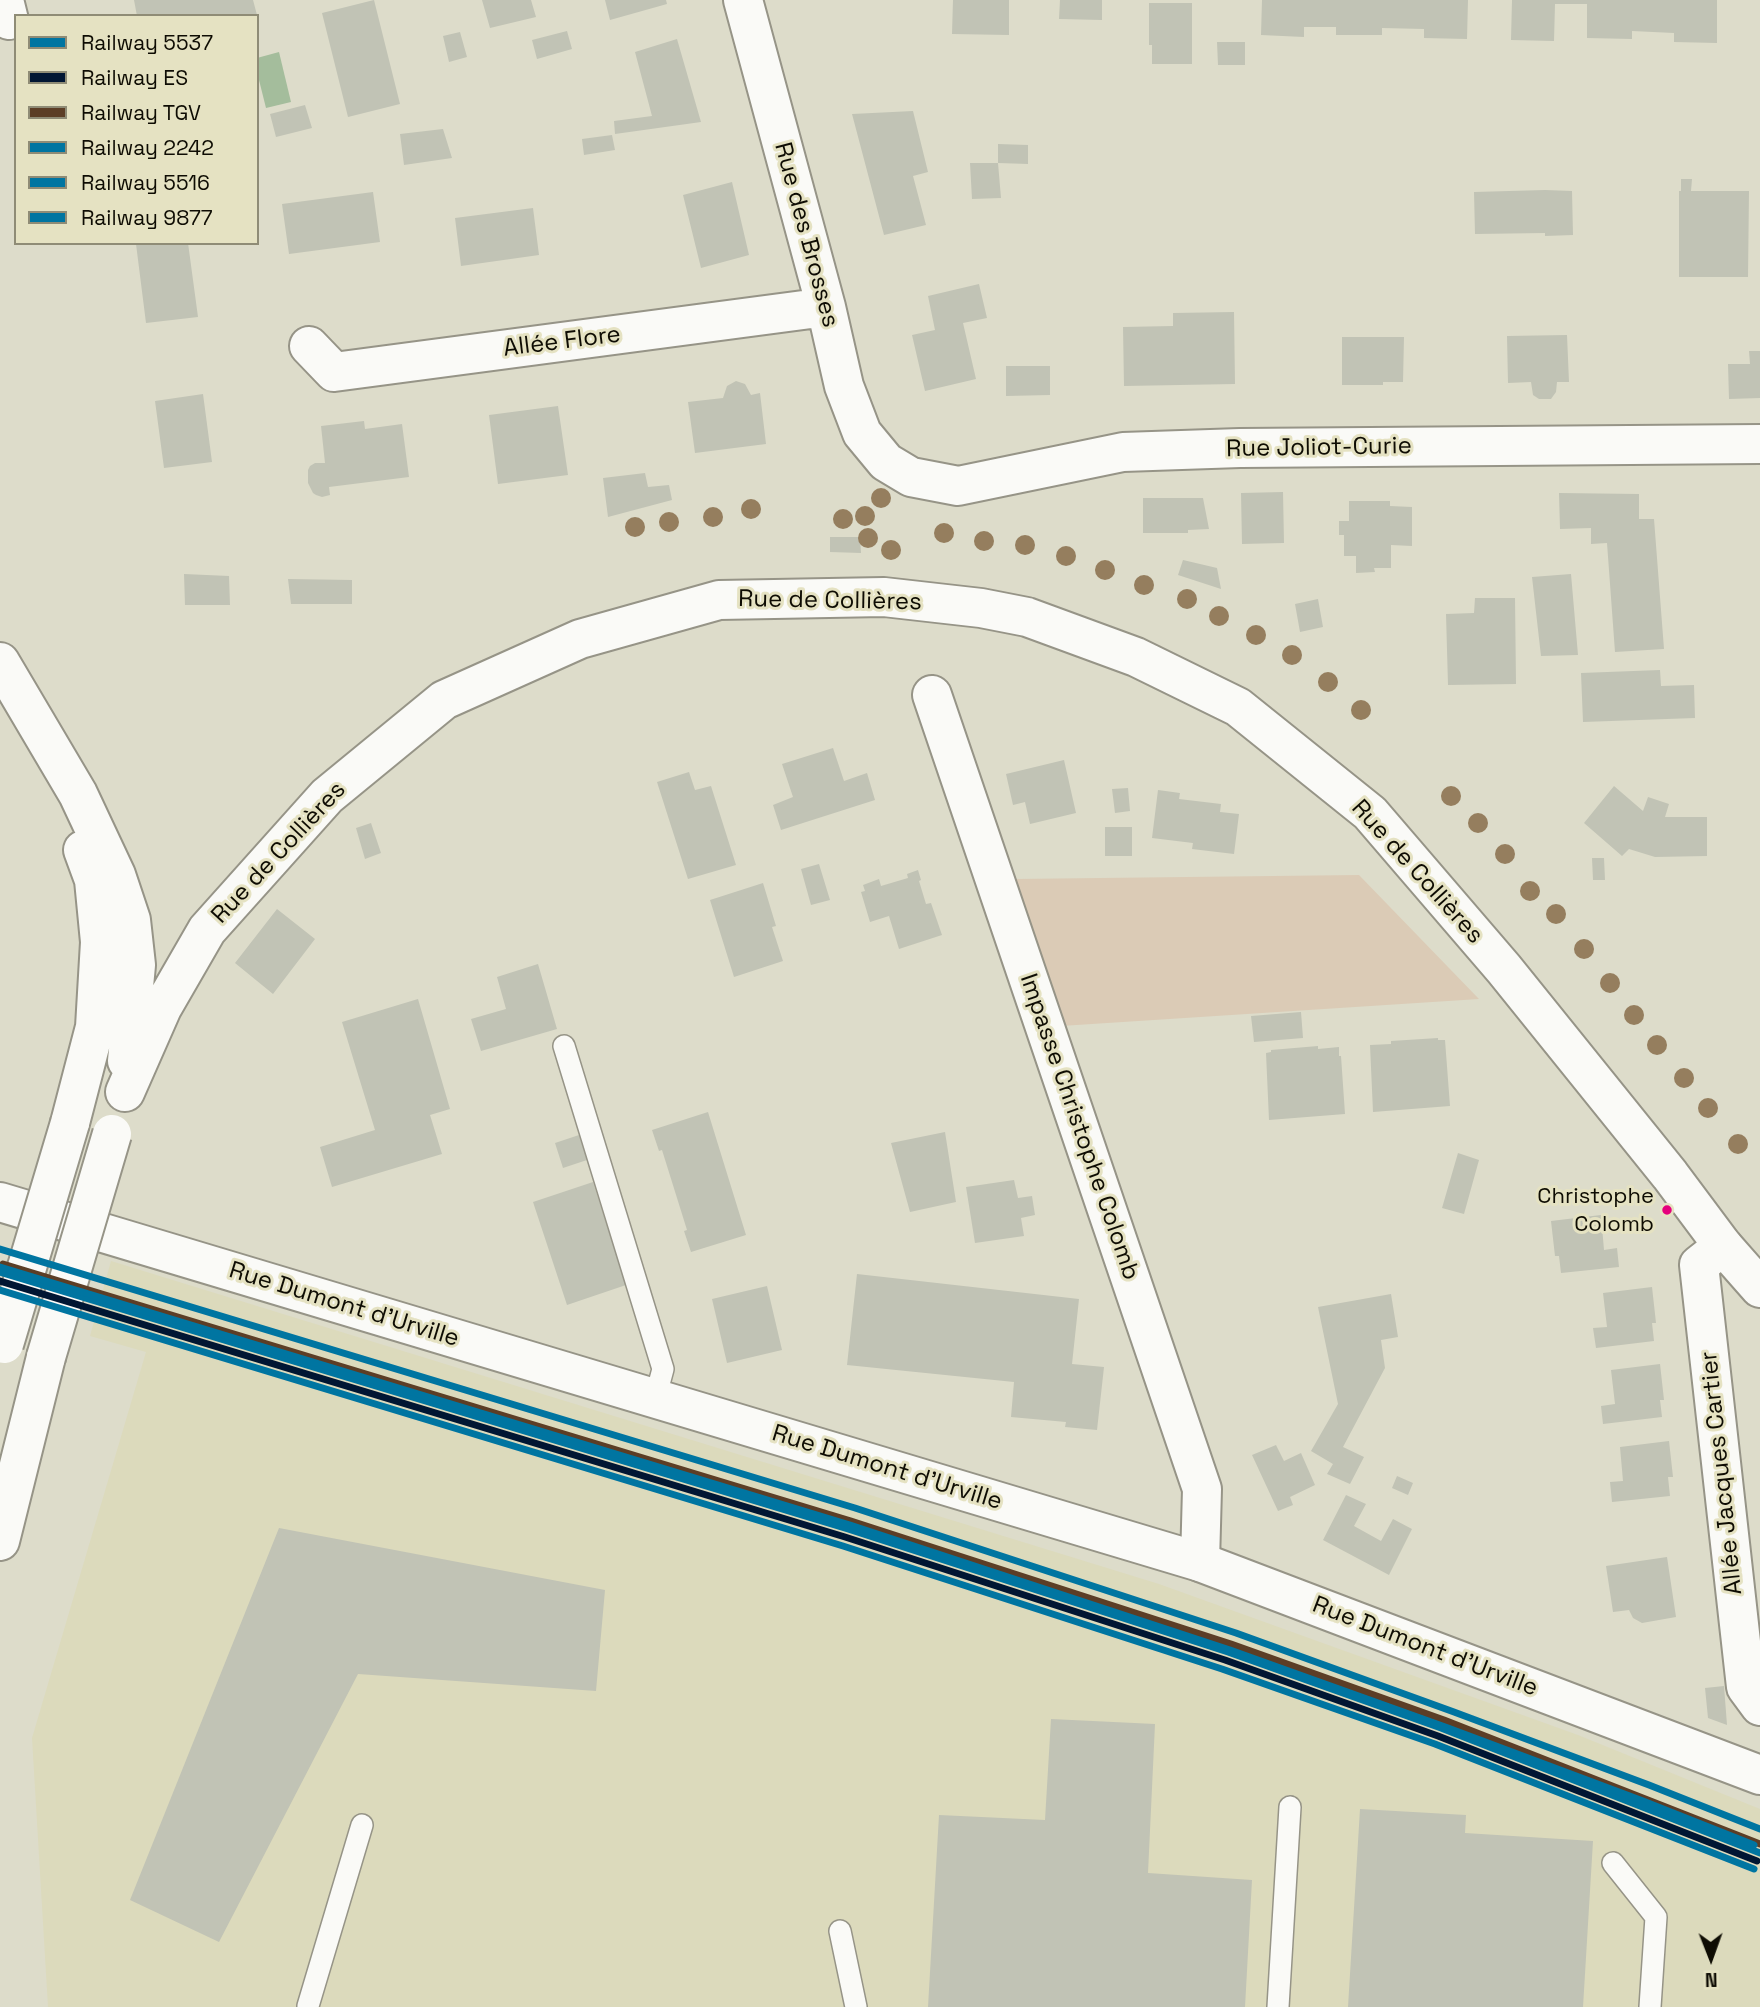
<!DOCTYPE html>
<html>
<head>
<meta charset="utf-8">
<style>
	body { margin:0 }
	#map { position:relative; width:1760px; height:2007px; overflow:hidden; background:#dddcca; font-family:"Space Grotesk",sans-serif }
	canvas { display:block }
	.legend { position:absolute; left:14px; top:14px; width:245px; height:231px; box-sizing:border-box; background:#e5e2c2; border:2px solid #8f8c76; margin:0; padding:9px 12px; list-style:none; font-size:21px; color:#0e0c03 }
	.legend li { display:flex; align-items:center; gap:14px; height:35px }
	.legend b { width:35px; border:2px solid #8f8c76 }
	.north { position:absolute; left:1676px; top:1923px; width:70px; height:70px; -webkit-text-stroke:5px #e5e2c2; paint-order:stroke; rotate:179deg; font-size:19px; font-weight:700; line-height:28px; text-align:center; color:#0e0c03 }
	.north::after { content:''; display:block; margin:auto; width:24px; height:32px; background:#0e0c03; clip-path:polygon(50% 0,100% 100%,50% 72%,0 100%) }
</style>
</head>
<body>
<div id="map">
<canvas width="1760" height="2007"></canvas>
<ul class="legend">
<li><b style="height:9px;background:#0075a1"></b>Railway 5537</li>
<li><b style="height:9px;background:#011633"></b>Railway ES</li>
<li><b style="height:9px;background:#5c3e26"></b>Railway TGV</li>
<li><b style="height:9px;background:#0075a1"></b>Railway 2242</li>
<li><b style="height:9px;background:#0075a1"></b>Railway 5516</li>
<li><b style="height:9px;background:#0075a1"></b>Railway 9877</li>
</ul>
<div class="north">N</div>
</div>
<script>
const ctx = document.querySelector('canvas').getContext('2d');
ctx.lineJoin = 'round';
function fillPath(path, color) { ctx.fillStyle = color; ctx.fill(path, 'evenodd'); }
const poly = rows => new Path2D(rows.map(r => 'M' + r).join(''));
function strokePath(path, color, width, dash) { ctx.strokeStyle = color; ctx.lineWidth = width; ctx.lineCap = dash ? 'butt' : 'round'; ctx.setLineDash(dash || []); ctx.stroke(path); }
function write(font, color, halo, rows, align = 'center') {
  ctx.font = font + ' "Space Grotesk",sans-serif'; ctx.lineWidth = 6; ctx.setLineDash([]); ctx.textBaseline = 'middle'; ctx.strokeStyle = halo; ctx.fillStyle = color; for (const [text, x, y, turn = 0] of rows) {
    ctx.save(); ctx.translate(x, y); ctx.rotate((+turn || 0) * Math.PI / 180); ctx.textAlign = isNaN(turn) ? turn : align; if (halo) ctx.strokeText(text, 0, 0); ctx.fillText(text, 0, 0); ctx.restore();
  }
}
fillPath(poly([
	[111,1261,1159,1584,1578,1735,1760,1809,1760,2007,48,2007,32,1738,146,1352,90,1336]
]), '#dcdabc');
fillPath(poly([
	[1359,875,1479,999,1061,1026,1014,879]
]), '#dbcbb6');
fillPath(poly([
	[279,52,291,102,266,108,257,72,257,58]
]), '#a4bd9c');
fillPath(poly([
	[134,0,253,0,257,15,137,16],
	[374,0,400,104,348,117,322,13],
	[482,0,531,0,536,17,490,28],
	[605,0,666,0,667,4,610,20],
	[953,0,1009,0,1009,35,952,34],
	[1060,0,1102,0,1102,20,1059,19],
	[1262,0,1468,0,1467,39,1424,38,1424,29,1382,28,1382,35,1336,35,1336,27,1304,27,1304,37,1261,35],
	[1512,0,1717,0,1717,43,1674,42,1674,33,1632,31,1632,39,1587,38,1587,4,1555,4,1554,41,1511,40],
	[1149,3,1192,3,1192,64,1152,64,1152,45,1149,45],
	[567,31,572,49,537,59,532,40],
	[460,32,467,57,449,62,443,36],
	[677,39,701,122,615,134,614,121,652,116,635,52],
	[1217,42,1245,42,1245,65,1218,65],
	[305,105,312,128,276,137,270,114],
	[913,111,928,172,913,176,926,225,884,235,852,114],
	[443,129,452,158,404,165,400,134],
	[612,135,615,150,584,155,582,139],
	[998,144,1028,145,1028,164,998,163],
	[970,163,998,163,1001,198,972,199],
	[1681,179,1692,179,1691,191,1749,191,1748,277,1679,277,1679,191,1681,191],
	[732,182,749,255,701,268,683,195],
	[1545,190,1572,191,1573,235,1545,236,1545,233,1475,234,1474,192],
	[373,192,380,242,289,254,282,204],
	[533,208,539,255,461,266,455,218],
	[138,243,188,243,198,317,146,323,136,244],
	[979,284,987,318,963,323,976,379,925,391,912,335,935,330,928,296],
	[1234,312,1235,384,1124,386,1123,327,1173,326,1173,313],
	[1567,335,1569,382,1557,382,1556,392,1551,399,1539,399,1533,395,1531,382,1508,383,1507,336],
	[1342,337,1404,337,1403,382,1383,382,1383,385,1342,385],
	[1749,351,1760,351,1760,398,1729,399,1728,364,1750,364],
	[1006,366,1050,366,1050,395,1006,396],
	[736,381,745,384,751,395,760,393,766,444,695,453,688,402,723,398,727,386],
	[203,394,212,462,164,468,155,401],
	[558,406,568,475,498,484,489,415],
	[364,421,365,429,402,424,409,477,329,487,330,495,322,497,316,495,313,493,308,483,308,470,310,466,315,463,325,463,321,426],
	[645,473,648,487,669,485,672,500,608,517,603,478],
	[1283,492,1284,543,1242,544,1241,493],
	[1559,493,1639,494,1639,519,1654,519,1664,649,1615,652,1607,543,1591,544,1591,528,1560,529],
	[1143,498,1203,498,1209,529,1188,530,1188,533,1143,533],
	[1349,501,1390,501,1390,506,1412,507,1412,546,1391,545,1391,568,1374,568,1375,572,1356,573,1356,556,1344,556,1344,535,1339,535,1339,521,1349,521],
	[830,537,860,537,861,553,830,552],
	[1183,560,1217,568,1221,589,1178,575],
	[184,574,229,576,230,605,185,605],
	[1571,574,1578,655,1541,656,1532,577],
	[288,579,352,580,352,604,291,604],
	[1475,598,1515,598,1516,684,1448,685,1446,614,1474,613],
	[1318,599,1323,627,1300,632,1295,604],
	[1660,670,1661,686,1694,685,1695,718,1583,722,1581,673],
	[833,748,844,781,867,773,875,800,781,830,773,805,793,797,782,764],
	[1064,760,1076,813,1030,824,1025,802,1013,805,1006,774],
	[689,772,695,790,711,786,736,865,688,879,657,782],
	[1614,786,1643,811,1648,797,1669,804,1665,817,1707,817,1707,856,1655,857,1629,849,1622,856,1584,823],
	[1128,788,1130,811,1115,813,1112,789],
	[1158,790,1180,793,1179,799,1221,804,1220,812,1239,814,1234,854,1192,849,1193,843,1152,838],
	[371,823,381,853,365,859,356,828],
	[1105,827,1132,827,1132,856,1105,856],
	[1592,858,1604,858,1605,880,1593,880],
	[819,864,830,900,811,905,801,869],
	[918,870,921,880,919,881,926,904,931,903,942,935,899,949,889,916,870,922,861,892,865,891,863,885,879,879,881,886,908,878,907,874],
	[763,883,776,926,772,927,783,961,734,977,710,900],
	[277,909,315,939,273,994,235,963],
	[538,964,557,1029,481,1051,471,1019,506,1009,497,977],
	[418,999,450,1109,430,1115,442,1154,332,1187,320,1147,375,1130,342,1022],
	[1301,1012,1303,1038,1254,1042,1251,1016],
	[1438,1038,1438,1040,1445,1040,1450,1106,1373,1112,1370,1045,1391,1044,1391,1041],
	[1318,1046,1318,1049,1339,1047,1339,1056,1341,1056,1345,1114,1269,1120,1266,1053,1271,1052,1271,1050],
	[708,1112,746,1235,691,1252,684,1231,687,1230,662,1150,659,1151,652,1130],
	[945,1132,956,1202,910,1212,891,1143],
	[579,1135,587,1160,563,1168,555,1143],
	[1458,1153,1479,1160,1464,1214,1442,1208],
	[1014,1180,1018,1198,1032,1196,1035,1215,1021,1218,1024,1236,975,1243,966,1187],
	[593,1182,626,1285,567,1305,533,1202],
	[1601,1215,1604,1250,1617,1248,1619,1267,1561,1273,1559,1256,1555,1256,1551,1221],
	[857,1274,1079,1299,1072,1364,1104,1367,1097,1430,1065,1427,1066,1422,1011,1417,1014,1382,847,1365],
	[767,1286,782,1350,727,1363,712,1299],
	[1652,1287,1656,1323,1652,1323,1654,1341,1596,1348,1593,1328,1607,1327,1603,1293],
	[1391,1294,1398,1337,1381,1340,1385,1368,1343,1447,1364,1457,1350,1484,1327,1474,1333,1464,1311,1451,1338,1404,1318,1307],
	[1660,1364,1664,1400,1660,1400,1662,1417,1603,1424,1601,1406,1615,1404,1611,1370],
	[1669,1441,1673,1477,1668,1477,1670,1496,1612,1502,1610,1482,1623,1481,1620,1447],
	[1276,1445,1284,1461,1301,1453,1315,1485,1290,1497,1293,1505,1278,1511,1252,1455],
	[1397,1476,1413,1483,1408,1495,1392,1488],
	[1346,1495,1366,1504,1354,1526,1381,1541,1393,1519,1412,1529,1389,1575,1323,1540],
	[279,1528,605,1590,596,1691,358,1674,219,1942,130,1900],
	[1667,1557,1676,1617,1642,1623,1633,1618,1629,1610,1613,1612,1606,1566],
	[1724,1686,1727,1725,1708,1718,1705,1688],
	[1051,1719,1155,1724,1148,1873,1252,1880,1245,2007,928,2007,939,1815,1045,1820],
	[1360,1809,1466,1815,1465,1833,1593,1841,1583,2007,1348,2007]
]), '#c1c3b5');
const lane = poly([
	[564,1046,663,1369,655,1399],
	[1613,1863,1656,1917,1650,2007],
	[840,1931,856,2007],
	[308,2006,362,1825],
	[1278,2007,1290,1807]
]);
const street = poly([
	[4,0,9,20],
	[743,0,826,307,844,386,862,433,886,462,911,477,958,486,1123,452,1240,448,1760,444],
	[309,346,334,372,826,307],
	[932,695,1202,1489,1200,1562],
	[1723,1246,1699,1265,1746,1687,1760,1706]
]);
const secondary = poly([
	[0,662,78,794,116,875,131,920,136,965,127,1061],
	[125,1092,162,1008,207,930,327,796,444,700,580,639,719,600,884,597,981,608,1027,617,1136,657,1238,707,1370,813,1504,969,1670,1175,1723,1246,1760,1288],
	[70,1123,95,1027,100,942,94,880,83,850],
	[0,1202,1200,1562,1760,1775],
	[0,1541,46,1357]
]);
strokePath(lane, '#969487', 24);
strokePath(street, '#969487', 42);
strokePath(secondary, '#969487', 42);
strokePath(lane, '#fafaf7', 21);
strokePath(street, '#fafaf7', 38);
strokePath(secondary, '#fafaf7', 38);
const secondaryBridge = poly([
	[4,1344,70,1123],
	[46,1357,112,1134]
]);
strokePath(secondaryBridge, '#969487', 42, []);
strokePath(secondaryBridge, '#fafaf7', 38);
strokePath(poly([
	[0,1272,848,1529,1228,1652,1441,1728,1760,1853]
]), '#0075a1', 7);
strokePath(poly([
	[0,1281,845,1537,1225,1660,1438,1736,1757,1861]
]), '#011633', 7);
strokePath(poly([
	[3,1264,851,1521,1231,1644,1444,1720,1760,1844]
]), '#5c3e26', 7);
strokePath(poly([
	[0,1249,855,1508,1236,1633,1454,1712,1649,1785,1760,1829]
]), '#0075a1', 7);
strokePath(poly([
	[0,1267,850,1525,1230,1650,1448,1728,1643,1801,1754,1845]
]), '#0075a1', 7);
strokePath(poly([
	[0,1290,843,1546,1222,1669,1435,1744,1754,1869]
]), '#0075a1', 7);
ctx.fillStyle = '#957e5e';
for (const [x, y] of [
	[881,498],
	[751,509],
	[865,516],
	[713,517],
	[843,519],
	[669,522],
	[635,527],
	[944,533],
	[868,538],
	[984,541],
	[1025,545],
	[891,550],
	[1066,556],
	[1105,570],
	[1144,585],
	[1187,599],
	[1219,616],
	[1256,635],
	[1292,655],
	[1328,682],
	[1361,710],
	[1451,796],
	[1478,823],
	[1505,854],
	[1530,891],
	[1556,914],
	[1584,949],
	[1610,983],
	[1634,1015],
	[1657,1045],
	[1684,1078],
	[1708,1108],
	[1738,1144]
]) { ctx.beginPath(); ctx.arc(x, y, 10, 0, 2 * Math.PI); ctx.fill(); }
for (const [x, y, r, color] of [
	[1667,1210,6,"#e5007d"]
]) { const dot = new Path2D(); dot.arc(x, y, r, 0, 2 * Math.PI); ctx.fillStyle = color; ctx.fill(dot); strokePath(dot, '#e5e2c2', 2.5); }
write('22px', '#0e0c03', '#e5e2c2', [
	["Christophe",1654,1197],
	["Colomb",1654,1225]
], 'right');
write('24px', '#0e0c03', '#e5e2c2', [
	["Rue des Brosses",806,235,75],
	["Allée Flore",562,342,-7],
	["Rue Joliot-Curie",1319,448,-1],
	["Rue de Collières",830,601,1],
	["Rue de Collières",279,853,-47],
	["Rue de Collières",1417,872,48],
	["Impasse Christophe Colomb",1079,1127,71],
	["Rue Dumont d'Urville",344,1305,17],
	["Rue Dumont d'Urville",887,1468,17],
	["Allée Jacques Cartier",1722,1473,-96],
	["Rue Dumont d'Urville",1425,1647,21]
]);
</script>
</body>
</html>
